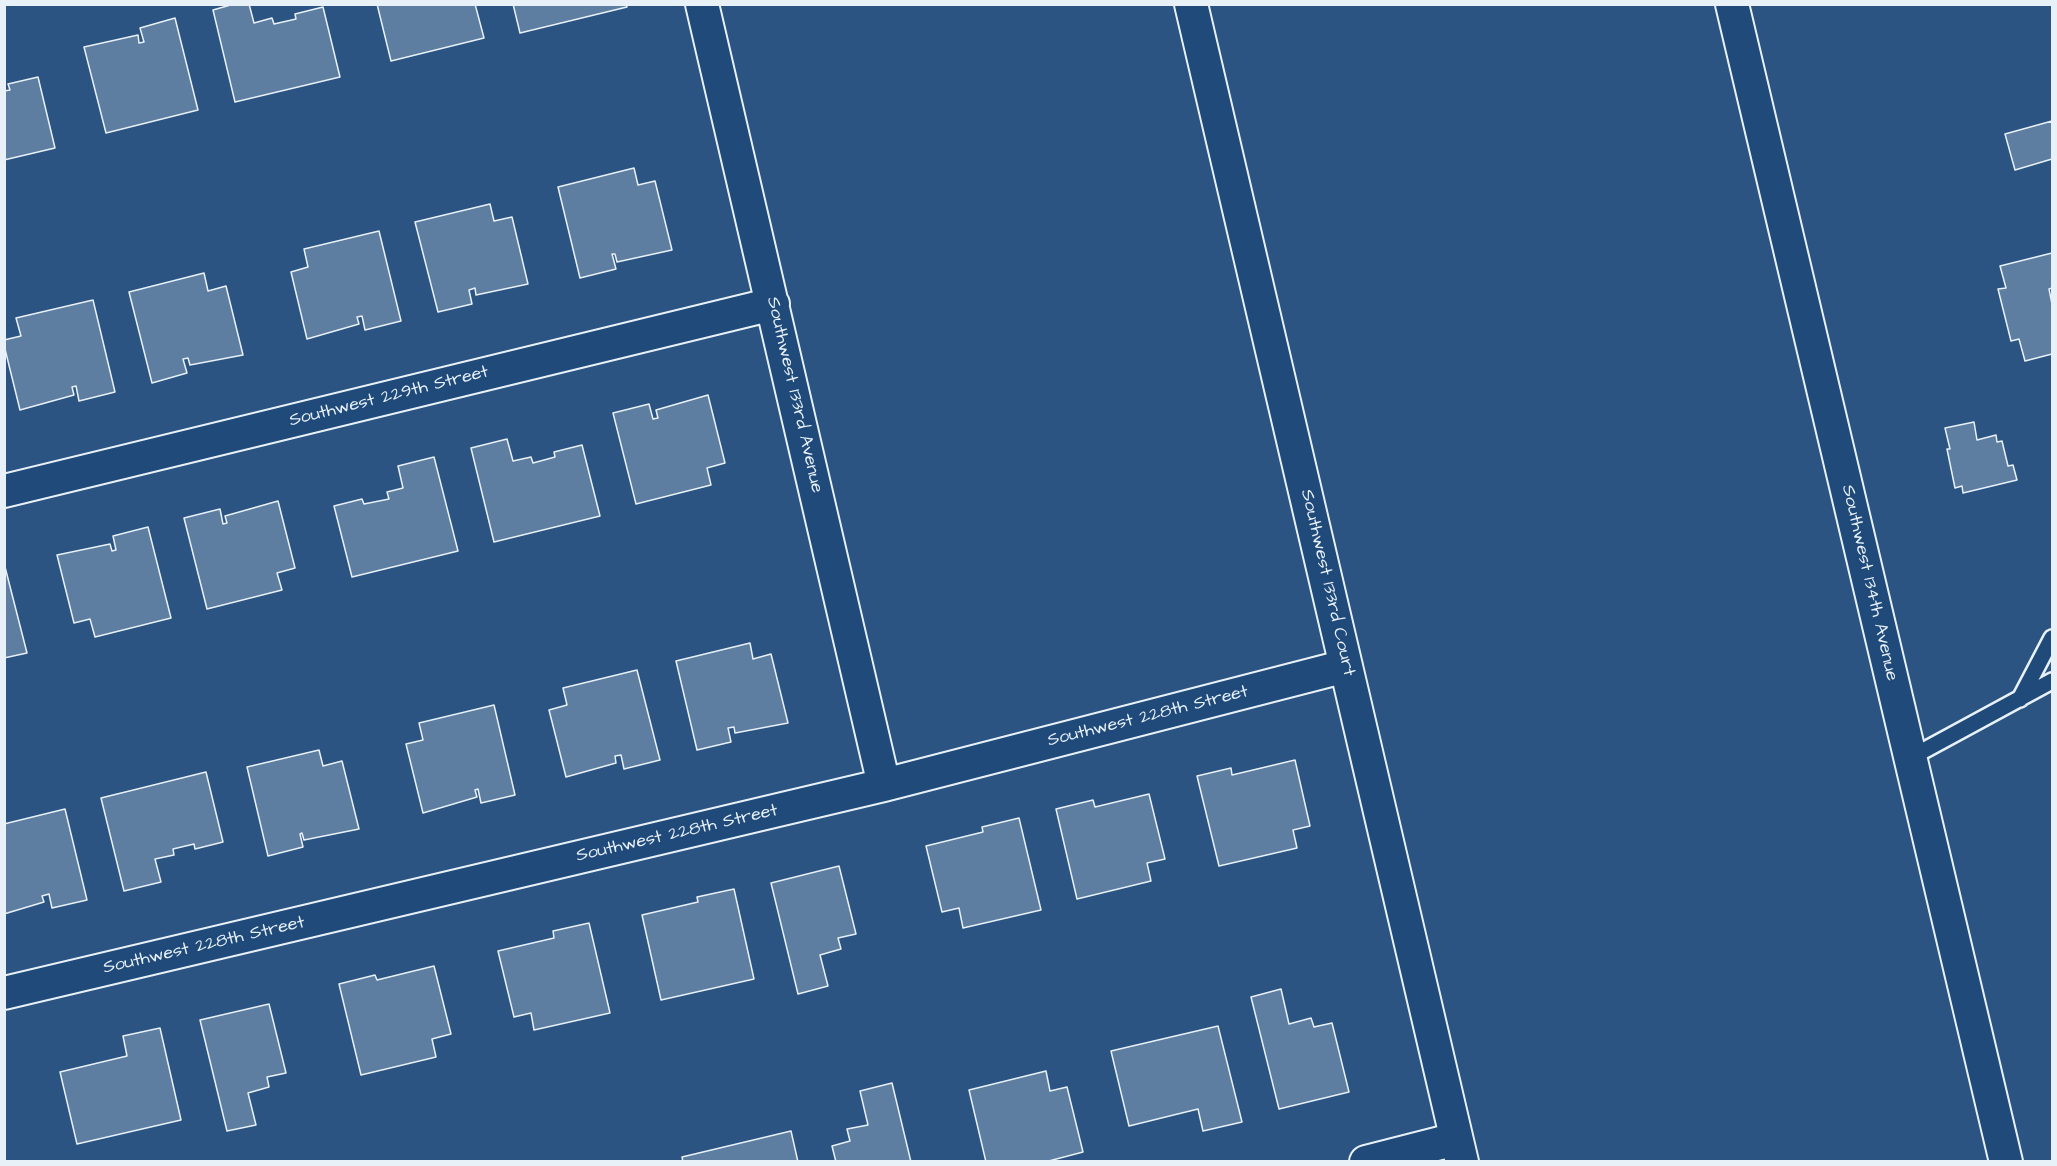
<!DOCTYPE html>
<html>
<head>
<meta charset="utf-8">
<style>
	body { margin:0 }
	#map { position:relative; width:2057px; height:1166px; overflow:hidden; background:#2b5482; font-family:"Architects Daughter",sans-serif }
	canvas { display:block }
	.frame { position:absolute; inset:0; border:6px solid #e8f1f8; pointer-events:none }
</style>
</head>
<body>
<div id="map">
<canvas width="2057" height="1166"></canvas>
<div class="frame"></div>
</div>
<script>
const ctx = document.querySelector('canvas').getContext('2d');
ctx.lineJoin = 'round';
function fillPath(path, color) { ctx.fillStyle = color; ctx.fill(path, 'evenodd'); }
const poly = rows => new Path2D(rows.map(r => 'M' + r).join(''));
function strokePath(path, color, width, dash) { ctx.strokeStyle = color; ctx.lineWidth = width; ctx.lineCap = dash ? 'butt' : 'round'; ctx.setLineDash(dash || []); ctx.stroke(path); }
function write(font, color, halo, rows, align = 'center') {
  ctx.font = font + ' "Architects Daughter",sans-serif'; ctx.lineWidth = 4.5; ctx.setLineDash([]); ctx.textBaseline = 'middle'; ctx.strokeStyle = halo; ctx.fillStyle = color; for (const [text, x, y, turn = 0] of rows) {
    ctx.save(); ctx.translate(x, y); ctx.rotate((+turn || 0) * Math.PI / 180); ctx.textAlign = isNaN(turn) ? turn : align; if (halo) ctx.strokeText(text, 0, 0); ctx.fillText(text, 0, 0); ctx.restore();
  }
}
const building = poly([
	[234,4,249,4,254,23,272,18,274,24,296,19,295,14,323,7,340,77,235,102,213,10,234,4],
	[377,4,475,4,484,38,391,61,377,4],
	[513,4,626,4,627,7,520,33,513,4],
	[175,18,198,110,106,133,84,47,138,35,139,43,144,42,140,28,175,18],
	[38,77,55,148,4,160,4,91,10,90,8,84,38,77],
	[2052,121,2052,159,2015,170,2005,134,2052,121],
	[634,168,638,185,655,181,672,250,617,262,615,254,612,254,616,269,580,278,558,187,634,168],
	[490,204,494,221,512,217,528,284,476,295,475,288,469,290,472,304,438,312,415,222,490,204],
	[379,231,401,321,365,330,362,316,357,317,359,324,307,339,291,272,308,267,304,249,379,231],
	[2052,253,2052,288,2049,289,2052,304,2052,354,2025,361,2019,339,2011,341,1998,289,2006,288,2000,266,2052,253],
	[204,273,208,291,226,286,243,355,190,365,188,358,183,359,187,373,152,383,129,292,204,273],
	[93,300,115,392,79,401,76,386,72,387,74,395,20,410,4,345,4,340,21,336,16,318,93,300],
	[708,395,725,463,707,468,711,485,636,504,613,413,649,404,653,419,658,418,656,410,708,395],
	[1974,422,1977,440,1996,435,1997,442,2002,441,2008,466,2013,465,2017,480,1963,493,1962,486,1955,488,1947,449,1950,449,1945,428,1974,422],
	[507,439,513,461,531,457,533,463,555,457,554,452,582,445,600,516,494,542,471,448,507,439],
	[434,457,458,551,352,577,334,506,362,499,364,504,389,499,387,492,403,488,398,466,434,457],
	[278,501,295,568,277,573,282,590,207,609,184,518,220,509,223,524,227,523,225,516,278,501],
	[148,527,171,618,95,637,90,619,74,623,57,555,110,544,112,551,116,550,113,536,148,527],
	[4,563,27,653,4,658,4,563],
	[750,643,753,659,771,654,788,723,735,733,734,727,728,728,731,742,697,750,676,661,750,643],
	[637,670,660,760,624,769,621,755,615,756,616,763,566,777,549,710,567,705,563,688,637,670],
	[494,705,515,795,481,803,478,789,475,790,477,797,423,813,406,744,423,740,419,723,494,705],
	[319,750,323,766,342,761,359,829,304,840,302,833,300,834,303,847,268,856,247,767,319,750],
	[1295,760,1310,826,1293,830,1297,848,1219,866,1197,776,1231,768,1232,775,1295,760],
	[206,772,223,842,195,849,194,844,173,849,174,855,155,859,161,882,124,891,101,798,206,772],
	[1149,794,1165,859,1147,863,1151,881,1077,899,1056,809,1093,800,1095,807,1149,794],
	[65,809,87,900,52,908,49,894,42,896,44,902,4,914,4,824,65,809],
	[1019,818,1041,910,963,928,959,908,942,912,926,846,983,832,982,827,1019,818],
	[839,866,856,934,838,938,841,949,820,955,828,986,798,994,771,883,839,866],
	[734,889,754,979,661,1000,642,915,698,902,697,897,734,889],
	[589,923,610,1013,534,1030,531,1013,514,1017,498,951,554,938,553,931,589,923],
	[434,966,451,1034,432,1039,436,1057,361,1075,339,984,375,975,377,980,434,966],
	[1281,989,1289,1024,1311,1018,1314,1027,1332,1023,1349,1092,1279,1109,1251,997,1281,989],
	[269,1004,286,1073,267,1077,269,1087,248,1093,256,1125,227,1131,200,1020,269,1004],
	[1218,1026,1242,1122,1203,1131,1198,1109,1129,1126,1111,1051,1218,1026],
	[160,1028,181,1120,77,1144,60,1072,127,1056,123,1036,160,1028],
	[1046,1071,1050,1091,1067,1087,1083,1152,1045,1162,986,1162,969,1090,1046,1071],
	[892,1083,911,1162,836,1162,832,1146,850,1141,847,1129,868,1125,860,1091,892,1083],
	[791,1131,798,1162,683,1162,682,1157,791,1131]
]);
fillPath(building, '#5d7da1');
strokePath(building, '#e8f1f8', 1.5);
const service = poly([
	[2020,699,2052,638],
	[1910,758,2052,681]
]);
const minor = poly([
	[702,4,884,785],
	[1191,4,1462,1162],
	[1732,4,2006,1162],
	[4,491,773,304],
	[4,993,884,785,1346,666],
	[1366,1162,1456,1139]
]);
strokePath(service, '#e8f1f8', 20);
strokePath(minor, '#e8f1f8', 36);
strokePath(service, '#1f4a7a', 15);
strokePath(minor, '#1f4a7a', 32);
write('18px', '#e8f1f8', '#1f4a7a', [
	["Southwest 133rd Avenue",794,395,77],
	["Southwest 229th Street",389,397,-14],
	["Southwest 133rd Court",1327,583,77],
	["Southwest 134th Avenue",1869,583,77],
	["Southwest 228th Street",1148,717,-14],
	["Southwest 228th Street",677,834,-13],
	["Southwest 228th Street",204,946,-13]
]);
</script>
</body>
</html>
